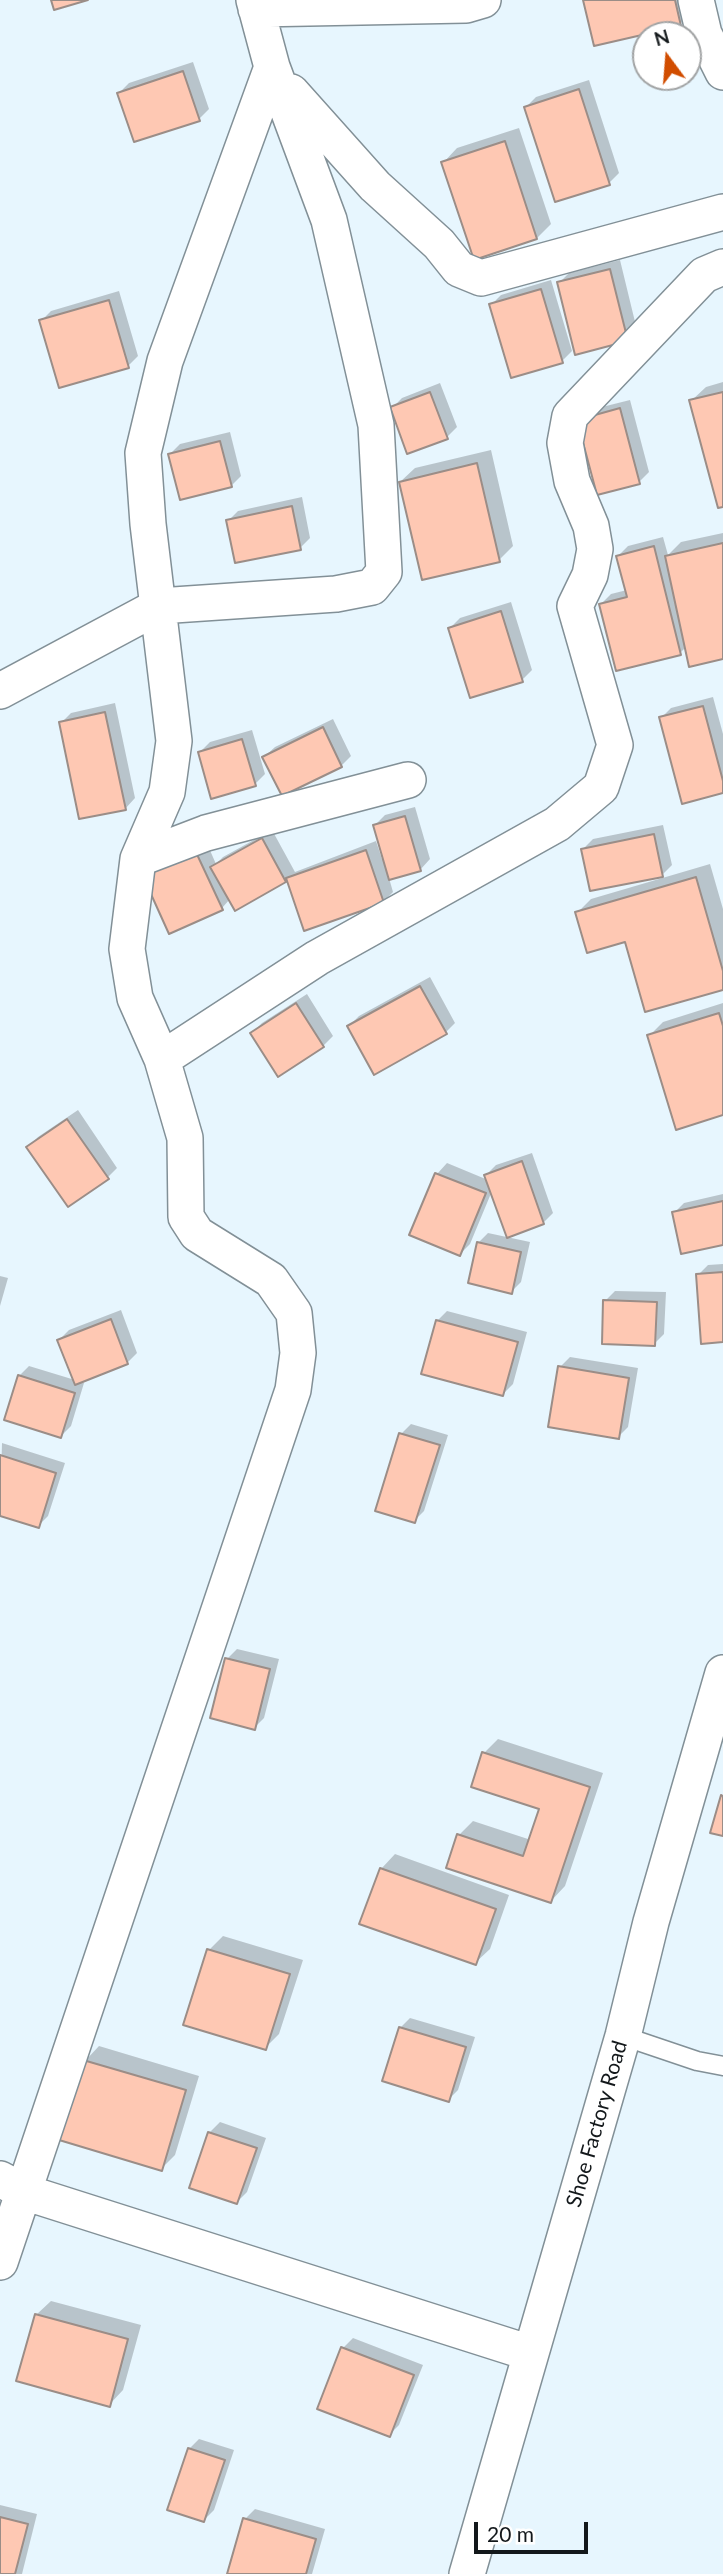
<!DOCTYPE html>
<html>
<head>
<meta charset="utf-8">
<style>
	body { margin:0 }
	#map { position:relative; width:723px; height:2574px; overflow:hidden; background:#e7f6fe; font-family:Lato,sans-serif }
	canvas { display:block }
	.north { position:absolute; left:632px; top:21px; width:70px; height:70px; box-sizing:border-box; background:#fff; border:2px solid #a1a3a4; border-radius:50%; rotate:344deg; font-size:19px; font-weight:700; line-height:28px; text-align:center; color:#13181b }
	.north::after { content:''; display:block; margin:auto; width:24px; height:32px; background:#d14d00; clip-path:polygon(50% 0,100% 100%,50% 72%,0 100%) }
	.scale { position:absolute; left:474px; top:2522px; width:114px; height:32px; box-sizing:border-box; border:4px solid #13181b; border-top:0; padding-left:9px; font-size:21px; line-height:24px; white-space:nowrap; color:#13181b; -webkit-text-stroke:5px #fff; paint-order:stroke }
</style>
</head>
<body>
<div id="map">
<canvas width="723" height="2574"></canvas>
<div class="north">N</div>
<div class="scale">20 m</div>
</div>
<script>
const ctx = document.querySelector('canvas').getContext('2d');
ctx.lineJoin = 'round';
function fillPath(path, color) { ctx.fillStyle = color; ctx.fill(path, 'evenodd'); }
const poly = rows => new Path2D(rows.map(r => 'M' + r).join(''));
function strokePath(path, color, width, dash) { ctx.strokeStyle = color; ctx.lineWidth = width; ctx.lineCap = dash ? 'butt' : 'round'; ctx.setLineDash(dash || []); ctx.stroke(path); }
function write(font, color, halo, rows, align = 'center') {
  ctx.font = font + ' Lato,sans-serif'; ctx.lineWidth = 5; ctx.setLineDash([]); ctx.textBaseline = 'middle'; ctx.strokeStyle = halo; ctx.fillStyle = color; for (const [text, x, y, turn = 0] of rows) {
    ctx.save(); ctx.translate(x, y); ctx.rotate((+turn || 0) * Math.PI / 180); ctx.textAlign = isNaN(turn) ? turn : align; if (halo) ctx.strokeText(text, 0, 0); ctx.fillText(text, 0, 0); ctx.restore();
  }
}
fillPath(poly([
	[585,0,687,0,690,14,680,24],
	[193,62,209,109,199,119,119,93,129,83],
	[589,80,619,173,609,183,526,107,536,97],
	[519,128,551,224,537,238,443,163,457,148],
	[620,260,637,330,627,340,559,283,569,273],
	[551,280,572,351,562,361,491,305,501,295],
	[119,291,138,356,128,366,41,321,51,311],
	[723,382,723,505,691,401,706,387],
	[440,383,457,427,447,437,392,408,402,398],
	[630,400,649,472,639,482,590,410],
	[230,432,241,476,231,486,170,454,180,444],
	[491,450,513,546,499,560,400,482,415,468],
	[302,497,310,538,300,548,228,521,238,511],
	[723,533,723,658,686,647,680,653,601,604,611,594,627,590,618,556,628,546,663,537,668,555,681,542],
	[511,602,532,670,522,680,450,628,460,618],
	[713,697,723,734,723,792,661,718,671,708],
	[115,703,135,798,125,809,61,723,71,713],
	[333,719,351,756,341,766,264,757,275,747],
	[252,730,265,774,255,784,200,752,210,742],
	[415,807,430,859,420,870,389,878,393,892,383,902,288,878,230,899,222,908,143,872,205,839,216,864,223,857,272,830,295,872,376,841,382,859,385,858,375,825,385,815],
	[663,825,672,865,662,875,583,849,593,839],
	[710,864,723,909,723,988,577,913,591,899],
	[430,977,455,1023,445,1033,349,1026,359,1016],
	[307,994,333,1036,323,1046,252,1033,262,1023],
	[723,1003,723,1113,649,1036,663,1022],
	[78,1110,117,1168,107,1178,28,1147,38,1137],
	[532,1153,553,1213,543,1223,492,1191,470,1244,460,1254,412,1234,437,1174,447,1163,488,1180,486,1175,496,1165],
	[723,1194,723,1243,674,1213,684,1203],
	[488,1233,530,1242,521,1282,511,1292,478,1243],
	[723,1264,723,1340,698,1275,708,1265],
	[0,1276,8,1278,0,1306],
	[615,1291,666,1292,664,1334,654,1344,605,1301],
	[121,1310,137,1353,127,1363,79,1381,84,1383,71,1426,61,1436,19,1376,29,1366,75,1380,59,1340,69,1330],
	[447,1311,527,1332,513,1384,503,1394,437,1321],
	[570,1357,638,1368,628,1427,618,1437,560,1367],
	[411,1424,448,1435,424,1511,414,1521,401,1434],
	[2,1443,65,1463,48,1516,38,1526,0,1514],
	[237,1649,279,1659,264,1718,254,1728,227,1659],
	[498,1739,603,1773,565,1886,551,1901,459,1835,473,1821,531,1840,541,1808,484,1753],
	[395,1854,509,1895,490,1949,475,1963,381,1869],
	[223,1936,303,1960,279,2034,265,2048,209,1950],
	[410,2018,475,2037,458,2090,448,2100,400,2028],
	[99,2046,199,2076,175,2155,161,2169,85,2061],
	[220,2122,266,2138,247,2192,237,2202,192,2187,210,2132],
	[51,2301,141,2325,123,2390,109,2405,36,2315],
	[353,2338,423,2365,399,2425,389,2435,343,2348],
	[199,2439,234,2450,214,2510,204,2520,189,2449],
	[0,2505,37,2514,22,2574,0,2574],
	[255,2509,325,2529,312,2574,229,2574,245,2519]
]), '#0003');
const building = poly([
	[51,0,88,0,54,10,51,0],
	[583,0,675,0,681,26,594,46,583,0],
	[183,71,200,121,134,142,117,93,183,71],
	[579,89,610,185,555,202,524,107,579,89],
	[505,141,537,239,474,260,441,162,505,141],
	[610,269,628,341,575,355,557,282,610,269],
	[541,289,563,363,511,378,489,304,541,289],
	[109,300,129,368,59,388,39,320,109,300],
	[430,392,448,439,407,454,390,407,430,392],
	[723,392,723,507,718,508,689,400,723,392],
	[620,408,640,484,597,495,577,420,620,408],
	[220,441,232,487,180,500,168,454,220,441],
	[477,463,500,562,422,580,399,482,477,463],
	[292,506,301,550,235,563,226,520,292,506],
	[723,543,723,659,689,667,665,556,723,543],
	[654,546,681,655,616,671,599,604,627,597,616,556,654,546],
	[501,611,523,682,470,698,448,628,501,611],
	[703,706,723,781,723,793,682,804,659,717,703,706],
	[105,712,126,810,79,819,59,722,105,712],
	[323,727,342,767,282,796,262,757,323,727],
	[242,739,256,786,211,799,198,752,242,739],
	[405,816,421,871,389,880,373,825,405,816],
	[654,834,663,877,590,891,581,849,654,834],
	[262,838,286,882,235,911,210,867,262,838],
	[194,848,223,910,169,934,141,872,194,848],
	[366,850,384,903,304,931,286,878,366,850],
	[696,877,723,971,723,990,645,1012,625,942,587,953,575,912,696,877],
	[420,986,447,1034,374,1075,347,1026,420,986],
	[296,1003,324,1047,278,1077,250,1033,296,1003],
	[719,1013,723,1026,723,1115,676,1130,647,1035,719,1013],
	[67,1119,109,1179,68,1207,26,1147,67,1119],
	[522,1161,544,1224,507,1238,484,1175,522,1161],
	[435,1173,486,1193,460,1256,409,1235,435,1173],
	[723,1201,723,1245,681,1254,672,1212,723,1201],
	[477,1242,521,1252,512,1294,468,1283,477,1242],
	[723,1272,723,1342,701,1344,696,1274,723,1272],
	[603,1300,657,1302,655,1346,602,1344,603,1300],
	[111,1319,128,1364,75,1385,57,1340,111,1319],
	[436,1320,518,1342,503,1396,421,1374,436,1320],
	[558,1366,629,1378,619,1439,548,1427,558,1366],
	[18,1375,75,1393,61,1438,4,1420,18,1375],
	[399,1433,440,1445,415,1523,375,1511,399,1433],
	[0,1455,56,1473,39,1528,0,1516,0,1455],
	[225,1658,270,1669,255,1730,210,1718,225,1658],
	[482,1752,590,1787,551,1903,446,1868,457,1834,523,1856,539,1809,471,1787,482,1752],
	[721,1795,723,1796,723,1836,710,1833,721,1795],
	[380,1868,496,1909,476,1965,359,1924,380,1868],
	[207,1949,290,1974,266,2050,183,2025,207,1949],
	[399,2027,466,2047,449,2102,382,2081,399,2027],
	[83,2060,186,2090,162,2171,59,2140,83,2060],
	[208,2132,257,2148,237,2204,189,2188,208,2132],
	[35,2314,128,2339,110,2407,16,2381,35,2314],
	[341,2347,414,2375,390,2437,317,2409,341,2347],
	[188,2448,225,2460,204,2522,167,2510,188,2448],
	[0,2517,28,2524,15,2574,0,2574,0,2517],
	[243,2518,316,2539,306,2574,227,2574,243,2518]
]);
fillPath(building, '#fec8b3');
strokePath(building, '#9b8d87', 2);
const lane = poly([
	[623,2036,697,2061,723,2066]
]);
const street = poly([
	[696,0,704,34,723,72],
	[256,9,466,5,483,0],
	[291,92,375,186,439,244,459,269,481,278,723,212],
	[0,691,159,606,336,594,372,587,384,572,376,425,329,220,272,67],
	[138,859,206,833,408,780],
	[162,1059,317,958,557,824,601,787,615,745,575,606,590,575,595,549,591,526,572,481,565,443,570,416,704,275,723,267],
	[0,2179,24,2192,530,2353],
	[0,2262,293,1390,298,1353,294,1313,271,1280,197,1234,186,1217,185,1138,162,1059,135,998,127,949,138,859,167,792,174,741,148,524,143,453,165,361,272,67,254,0],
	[467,2574,623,2036,651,1922,723,1673]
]);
strokePath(lane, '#829097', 21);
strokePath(street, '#829097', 38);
strokePath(lane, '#fff', 18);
strokePath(street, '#fff', 35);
write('21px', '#13181b', '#fff', [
	["Shoe Factory Road",597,2124,-74]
]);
</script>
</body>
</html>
